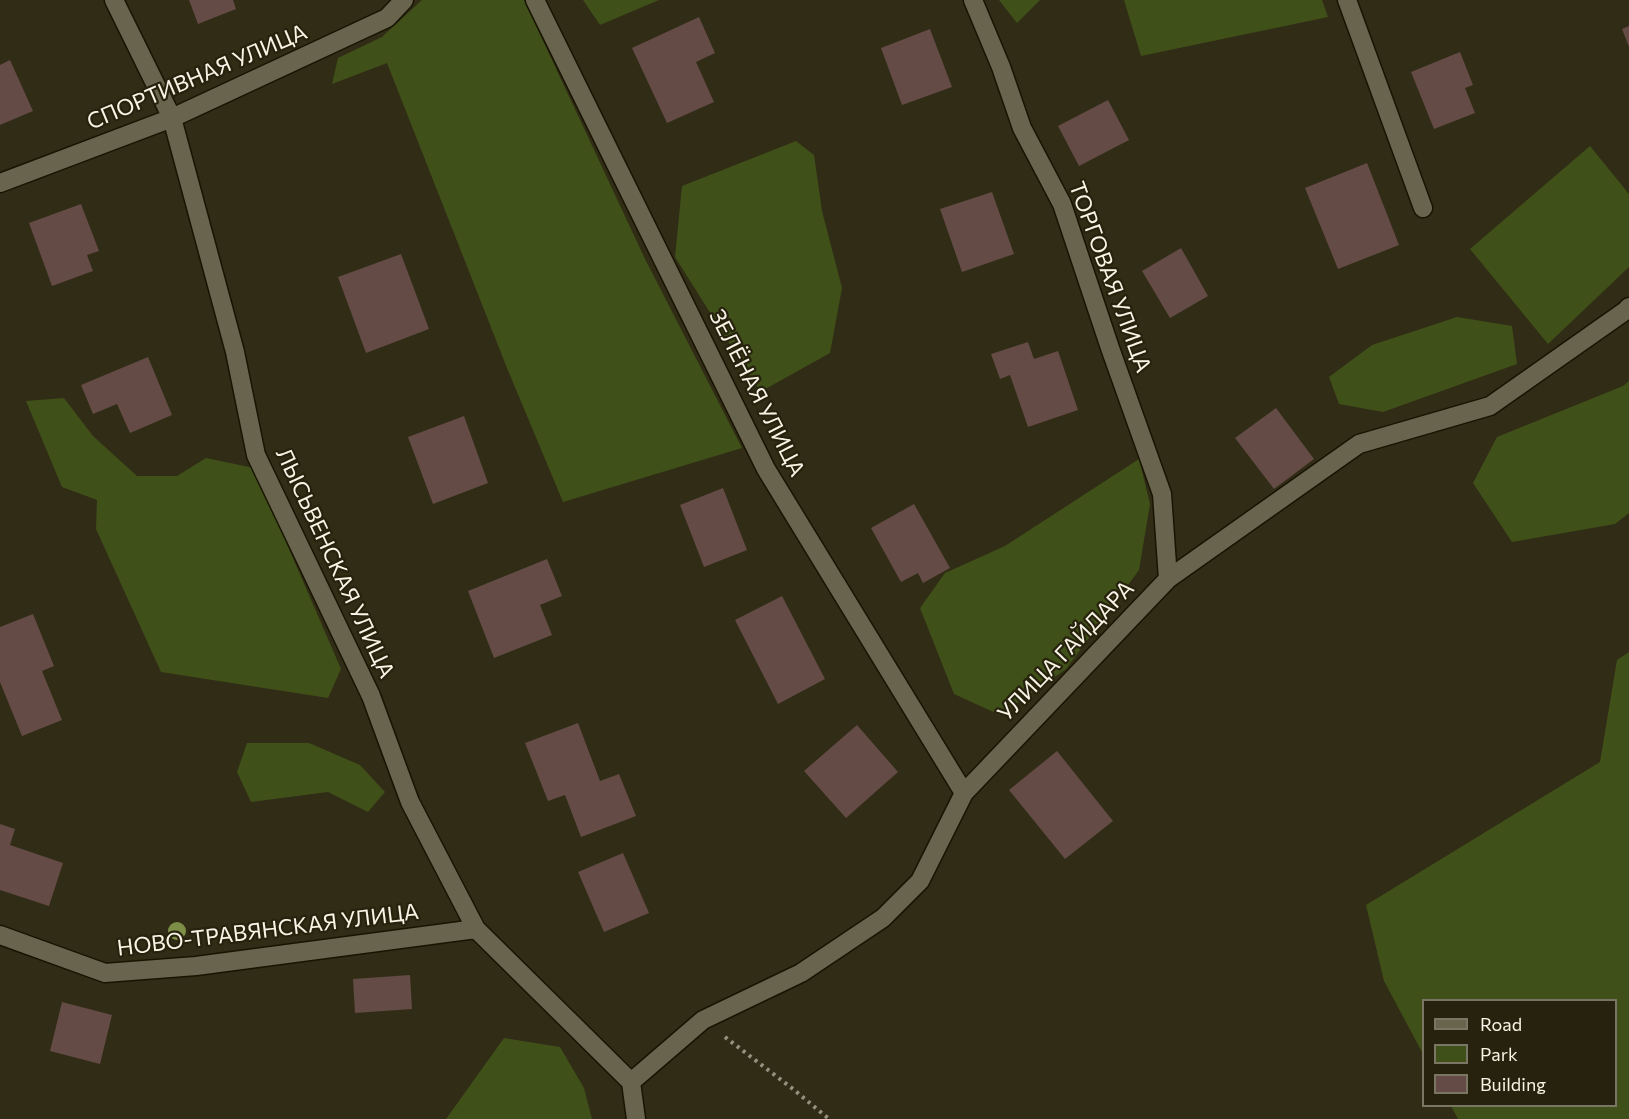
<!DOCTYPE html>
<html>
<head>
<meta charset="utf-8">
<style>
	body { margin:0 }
	#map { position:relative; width:1629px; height:1119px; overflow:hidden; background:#312c16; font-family:Commissioner,sans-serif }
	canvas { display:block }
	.legend { position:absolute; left:1422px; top:999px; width:195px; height:108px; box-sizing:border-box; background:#27220d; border:2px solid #7b7664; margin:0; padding:8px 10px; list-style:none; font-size:18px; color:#f8f5e7 }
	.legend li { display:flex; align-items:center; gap:12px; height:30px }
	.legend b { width:30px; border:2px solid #7b7664 }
</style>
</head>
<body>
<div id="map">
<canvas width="1629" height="1119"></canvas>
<ul class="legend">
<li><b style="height:8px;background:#69644d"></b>Road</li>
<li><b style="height:16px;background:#405019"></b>Park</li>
<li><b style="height:16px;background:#644b46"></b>Building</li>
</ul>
</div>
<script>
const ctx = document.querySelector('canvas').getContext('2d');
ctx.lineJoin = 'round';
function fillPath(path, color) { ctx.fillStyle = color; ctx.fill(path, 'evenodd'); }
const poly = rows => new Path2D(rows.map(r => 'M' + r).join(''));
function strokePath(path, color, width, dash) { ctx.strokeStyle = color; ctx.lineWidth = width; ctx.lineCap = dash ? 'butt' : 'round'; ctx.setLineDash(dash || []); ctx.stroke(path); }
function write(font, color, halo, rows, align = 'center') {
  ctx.font = font + ' Commissioner,sans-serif'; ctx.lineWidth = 4.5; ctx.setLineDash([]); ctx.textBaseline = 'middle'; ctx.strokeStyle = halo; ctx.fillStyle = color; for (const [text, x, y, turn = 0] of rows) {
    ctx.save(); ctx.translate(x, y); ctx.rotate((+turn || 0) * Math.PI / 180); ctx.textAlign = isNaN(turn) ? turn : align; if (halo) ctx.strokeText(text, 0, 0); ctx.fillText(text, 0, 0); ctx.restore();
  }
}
fillPath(poly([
	[422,0,524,0,645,259,742,448,563,502,507,368,387,63,332,84,338,58,382,37],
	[583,0,659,0,600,25],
	[999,0,1040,0,1017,23],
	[1124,0,1322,0,1328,17,1141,56],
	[796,141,814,155,822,211,842,288,830,353,760,392,675,257,682,186],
	[1590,146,1629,194,1629,267,1548,344,1470,249],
	[1457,317,1512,326,1517,364,1383,412,1339,404,1329,377,1372,345],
	[1629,381,1629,513,1615,524,1512,542,1473,483,1497,437,1623,386],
	[64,398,93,436,137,476,177,476,206,458,254,468,341,669,328,698,161,672,96,529,97,500,62,487,26,401],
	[1139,459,1150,504,1139,570,1066,669,1000,715,954,694,920,608,945,573,1005,546],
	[1629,652,1629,1119,1458,1119,1451,1106,1616,1106,1616,1000,1424,1000,1423,1054,1384,981,1366,905,1600,762,1617,660],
	[247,743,309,743,360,765,385,792,368,812,328,792,251,802,237,772],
	[504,1038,560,1047,584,1088,592,1119,446,1119]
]), '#405019');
fillPath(poly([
	[189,0,233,0,236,9,198,24],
	[699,17,715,53,696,62,714,102,667,123,632,48],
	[1629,26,1629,47,1622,29],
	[930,29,952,87,902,105,881,48],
	[1460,52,1473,85,1465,88,1475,113,1434,129,1411,72],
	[10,60,33,111,0,125,0,65],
	[1108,100,1129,140,1079,166,1058,126],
	[1367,163,1399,245,1338,269,1305,188],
	[992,192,1014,254,962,272,940,209],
	[81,204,99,251,87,255,93,271,52,286,29,223],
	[1181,248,1208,296,1170,318,1142,271],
	[401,254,429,329,366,353,338,277],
	[1028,342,1034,359,1058,351,1078,410,1028,427,1010,375,1000,379,991,354],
	[148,357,172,415,130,433,117,404,93,414,81,385],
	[1276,408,1314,459,1274,489,1235,438],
	[464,416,488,483,433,504,408,437],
	[723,488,747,550,704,567,680,505],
	[914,504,950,568,923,583,918,573,901,582,871,528],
	[547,559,562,596,540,605,552,635,494,658,468,591],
	[782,596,825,679,778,704,735,620],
	[33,614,54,666,42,671,62,720,22,736,0,682,0,627],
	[578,723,600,781,619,774,636,816,581,837,565,795,548,801,525,743],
	[857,725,898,772,846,818,804,771],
	[1057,751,1113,821,1065,859,1009,790],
	[0,824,15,829,10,845,63,863,49,906,0,890],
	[623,853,649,913,604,932,578,872],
	[410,975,412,1009,355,1013,353,979],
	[62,1002,112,1015,100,1064,50,1051]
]), '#644b46');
const street = poly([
	[114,0,172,118,235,352,256,455,371,696,410,802,476,929,631,1082],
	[535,0,766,469,964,793],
	[973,0,1001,67,1022,128,1062,204,1110,348,1162,494,1168,579],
	[1347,0,1423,208],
	[0,183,172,118,387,18,404,0],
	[0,935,105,973,196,966,476,929],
	[636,1119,631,1082,703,1020,801,973,883,918,920,881,964,793,1168,579,1359,444,1490,406,1625,311,1629,307]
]);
strokePath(street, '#191402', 21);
strokePath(poly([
	[725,1037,793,1089,829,1119]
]), '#969280', 4, [3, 4.5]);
strokePath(street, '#69644d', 18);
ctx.fillStyle = '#7d8e47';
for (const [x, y] of [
	[177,931]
]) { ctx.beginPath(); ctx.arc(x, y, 9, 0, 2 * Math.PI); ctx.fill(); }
write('22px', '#f8f5e7', '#27220d', [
	["СПОРТИВНАЯ УЛИЦА",197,77,-23],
	["ТОРГОВАЯ УЛИЦА",1110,277,70],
	["ЗЕЛЁНАЯ УЛИЦА",757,393,63],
	["ЛЫСЬВЕНСКАЯ УЛИЦА",335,563,65],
	["УЛИЦА ГАЙДАРА",1066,651,-46],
	["НОВО-ТРАВЯНСКАЯ УЛИЦА",268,930,-7]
]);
</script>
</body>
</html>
